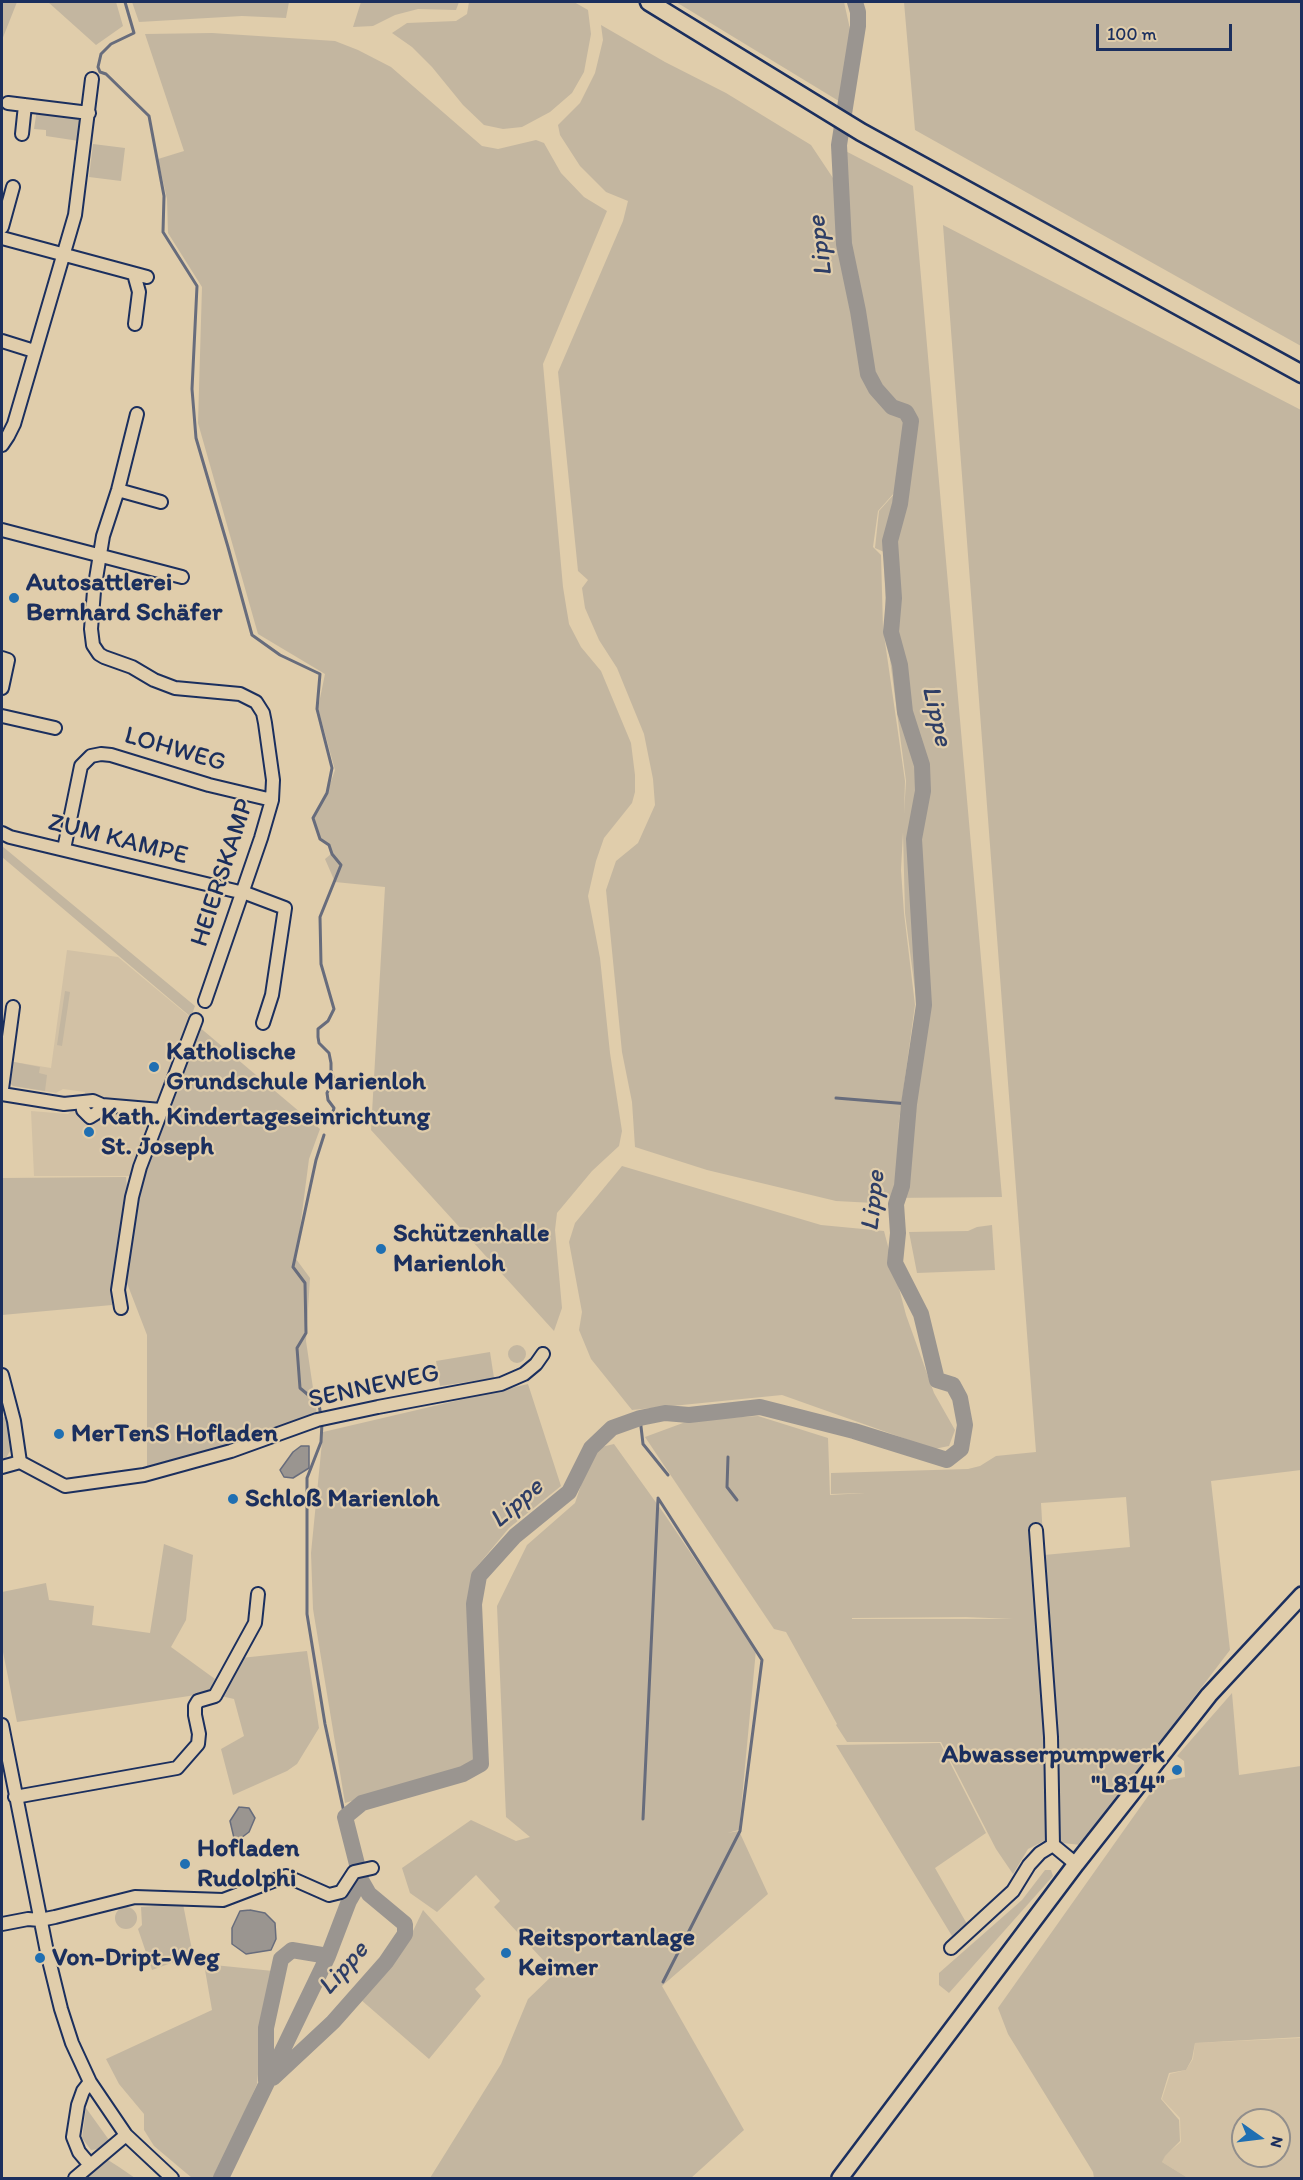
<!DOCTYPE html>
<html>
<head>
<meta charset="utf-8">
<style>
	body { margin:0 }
	#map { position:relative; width:1303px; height:2180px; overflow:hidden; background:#e0cdab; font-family:Itim,sans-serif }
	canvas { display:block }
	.frame { position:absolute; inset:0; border:3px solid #1b2f5e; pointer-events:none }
	.north { position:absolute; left:1231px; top:2108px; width:60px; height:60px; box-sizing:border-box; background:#e0cdab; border:2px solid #918e8c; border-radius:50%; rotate:104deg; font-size:16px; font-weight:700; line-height:24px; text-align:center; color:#1b2f5e }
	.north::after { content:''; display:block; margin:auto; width:21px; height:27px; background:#1f6fb2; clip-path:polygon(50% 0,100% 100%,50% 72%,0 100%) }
	.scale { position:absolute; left:1096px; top:24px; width:136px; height:27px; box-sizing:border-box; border:3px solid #1b2f5e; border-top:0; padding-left:8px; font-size:18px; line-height:21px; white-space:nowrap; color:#1b2f5e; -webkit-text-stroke:4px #e0cdab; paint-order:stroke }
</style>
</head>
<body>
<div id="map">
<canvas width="1303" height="2180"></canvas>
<div class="frame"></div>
<div class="north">N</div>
<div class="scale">100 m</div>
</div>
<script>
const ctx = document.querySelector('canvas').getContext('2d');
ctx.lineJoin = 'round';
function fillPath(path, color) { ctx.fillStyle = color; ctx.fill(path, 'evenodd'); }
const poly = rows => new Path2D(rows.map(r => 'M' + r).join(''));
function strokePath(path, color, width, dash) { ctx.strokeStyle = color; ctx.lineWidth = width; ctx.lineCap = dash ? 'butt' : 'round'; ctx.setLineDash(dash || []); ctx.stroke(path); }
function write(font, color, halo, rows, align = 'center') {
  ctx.font = font + ' Itim,sans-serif'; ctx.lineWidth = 4.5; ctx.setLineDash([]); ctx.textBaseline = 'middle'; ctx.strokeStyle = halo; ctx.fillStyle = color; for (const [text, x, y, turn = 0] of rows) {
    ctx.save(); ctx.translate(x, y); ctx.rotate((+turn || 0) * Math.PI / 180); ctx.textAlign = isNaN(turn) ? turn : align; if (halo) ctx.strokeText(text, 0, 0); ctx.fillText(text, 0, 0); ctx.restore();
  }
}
fillPath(poly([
	[67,950,118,957,190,1017,159,1105,85,1095,85,1092,63,1089,56,1093,13,1086,7,1069,13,1070,14,1062,51,1068],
	[75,1108,149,1117,143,1147,133,1176,34,1176,31,1111,68,1114],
	[1301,2038,1301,2178,1188,2178,1162,2162,1164,2156,1181,2142,1180,2118,1162,2099,1170,2074,1186,2070,1193,2059,1195,2043],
	[1243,2120,1279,2120,1279,2156,1243,2156]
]), '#d2c1a5');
fillPath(poly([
	[2,2,17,2,2,40],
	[48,2,116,2,123,26,96,45],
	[132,2,289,2,286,18,242,16,139,22],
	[361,2,459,2,456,10,418,9,395,15,373,26,353,27],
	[469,2,574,2,588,10,591,34,584,72,572,93,550,112,522,127,503,129,484,125,463,105,432,67,412,47,392,33,407,23,456,21,467,14],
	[676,2,844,2,850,29,850,97,847,106],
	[904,2,1301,2,1301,346,915,130],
	[601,25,665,62,726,93,811,145,833,178,838,220,832,144,913,186,1002,1197,888,1198,888,1193,874,1203,836,1201,707,1170,635,1147,632,1102,622,1052,606,890,616,861,638,843,655,805,653,779,644,734,617,668,599,640,585,608,582,588,588,580,578,571,558,372,623,221,628,201,606,192,580,166,560,135,558,125,580,103,595,73,603,40],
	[898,458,896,492,879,511,875,548,884,552,886,629,906,781,904,814,905,781,883,628,881,555,873,547,878,511,895,492],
	[903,832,905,913,917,1006,897,1136,915,1005,904,913,901,870],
	[212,33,335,41,358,50,391,67,482,146,498,149,536,140,544,143,561,173,584,197,607,211,543,364,563,587,569,624,581,647,601,671,631,743,635,775,635,792,632,803,604,838,596,861,588,896,600,958,610,1053,622,1131,619,1146,592,1171,557,1213,555,1230,562,1308,554,1331,371,1130,385,887,335,882,325,859,331,854,329,846,319,839,313,818,327,793,335,770,318,708,325,674,258,634,198,423,202,287,168,233,167,199,158,159,184,151,145,34],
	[37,109,78,114,81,122,79,141,46,136,46,130,34,129],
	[93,144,125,148,121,181,89,177],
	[943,225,1301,410,1301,1470,1211,1481,1230,1650,1081,1845,1044,1841,1028,1849,1013,1874,996,1849,941,1742,847,1742,836,1725,837,1724,786,1632,774,1629,645,1437,691,1420,758,1416,828,1438,830,1495,865,1493,831,1494,831,1473,968,1469,980,1466,996,1456,1036,1452],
	[1126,1497,1130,1547,1044,1555,1041,1503],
	[966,1617,1013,1619,852,1619,852,1618],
	[2,846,195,1006,191,1017,2,857],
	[65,991,70,992,62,1046,57,1045],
	[198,1026,320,1129,309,1159,296,1259,310,1278,306,1341,317,1415,221,1449,147,1467,147,1335,125,1278,136,1200,144,1168],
	[14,1062,40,1067,39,1073,47,1075,45,1091,13,1086,6,1080,7,1069,13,1070],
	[622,1166,821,1225,884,1231,906,1315,934,1393,955,1430,949,1446,934,1449,782,1395,632,1410,591,1359,579,1330,582,1312,569,1242,575,1223],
	[126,1177,128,1197,112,1305,2,1315,2,1178],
	[992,1225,995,1270,917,1273,909,1232,968,1231,977,1227],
	'508 1354a9 9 0 1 1 18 0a9 9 0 1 1-18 0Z',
	[490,1352,494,1378,440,1386,436,1361],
	[528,1384,561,1486,509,1528,474,1570,469,1602,473,1765,345,1803,313,1609,311,1553,323,1432],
	[7,1416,13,1446,6,1458,2,1459,2,1418],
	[614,1444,665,1515,756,1650,739,1830,727,1833,739,1831,768,1894,662,1986,744,2130,691,2178,430,2178,501,2064,528,1999,555,1973,494,1907,500,1901,476,1875,437,1912,410,1893,402,1868,471,1820,516,1841,530,1837,506,1817,497,1606,527,1545,575,1503,593,1449],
	[164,1544,193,1555,186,1620,171,1647,215,1679,209,1693,17,1722,2,1647,2,1592,46,1583,49,1600,94,1606,92,1625,150,1633],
	[307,1651,319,1728,297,1764,287,1771,233,1795,221,1749,244,1736,234,1699,221,1696,241,1658],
	[1232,1693,1239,1775,1301,1766,1301,2037,1195,2043,1192,2059,1186,2070,1169,2073,1161,2099,1179,2120,1180,2141,1165,2156,1162,2162,1188,2178,1094,2178,1093,2172,1008,2034,998,2008,1158,1782,1185,1777,1184,1761,1177,1756],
	[940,1743,986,1833,935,1868,967,1924,952,1936,836,1745],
	[1045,1870,1051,1870,1053,1876,949,1993,939,1985,939,1973,1022,1900],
	[183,1904,193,1955,152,1970,138,1929,142,1925,141,1907],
	'115 1918a11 11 0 1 1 22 0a11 11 0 1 1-22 0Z',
	[423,1910,485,1979,475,1989,481,1996,429,2059,360,1999,390,1962,413,1931],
	[204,1964,273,1971,265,2005,257,2084,216,2178,192,2178,154,2146,144,2130,144,2114,119,2084,106,2059,212,2010],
	[86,2108,109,2140,100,2149,91,2150,82,2138],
	[108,2160,119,2167,135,2178,85,2178]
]), '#c3b6a0');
const water = poly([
	[301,1446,309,1446,309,1468,293,1478,284,1477,280,1470,293,1452,301,1446],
	[239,1807,249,1808,255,1818,249,1832,241,1838,234,1838,230,1821,239,1807],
	[250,1910,265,1913,275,1923,276,1939,271,1950,246,1954,232,1944,232,1928,240,1911,250,1910]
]);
fillPath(water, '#9a9590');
strokePath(water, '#676c7c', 1.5);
strokePath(poly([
	[125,2,134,33,111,44,101,54,98,67,100,72,106,74,149,116,164,196,163,232,197,286,192,389,196,438,228,547,252,635,280,655,320,674,317,709,332,768,327,793,313,818,320,839,329,845,332,854,341,865,320,917,321,964,334,1009,328,1021,318,1029,318,1037,319,1043,329,1053,331,1063,331,1070,334,1079,327,1093,328,1100,334,1108,332,1115,337,1119,335,1120],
	[836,1098,909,1104],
	[321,1417,319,1404,300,1388,297,1348,306,1333,305,1283,293,1267,316,1160,324,1135],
	[640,1418,643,1444,668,1475],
	[322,1423,321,1442,307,1478,307,1614,325,1724,345,1817],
	[728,1457,727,1487,737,1500],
	[658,1498,762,1660,740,1831,663,1982],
	[643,1819,658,1499]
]), '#676c7c', 3);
strokePath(poly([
	[273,2078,333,2022,386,1962,405,1934,405,1924,369,1894,361,1880],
	[266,2081,266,2028,281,1959,292,1950,328,1956],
	[221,2178,328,1956,349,1901,361,1880,345,1817,362,1803,463,1774,481,1764,474,1604,479,1576,515,1536,569,1492,591,1448,612,1428,640,1418,665,1413,689,1415,760,1407,854,1431,947,1460,961,1449,965,1425,960,1398,953,1385,937,1380,921,1314,895,1263,898,1233,896,1204,902,1186,909,1104,924,1005,914,839,923,791,922,765,905,712,900,665,891,632,894,598,890,541,900,504,911,421,906,412,892,407,876,389,868,374,858,311,844,244,839,145,858,26,858,12,855,2]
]), '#9a9590', 16);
const minor = poly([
	[8,103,89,113],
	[22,134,25,105],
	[2,227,13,187],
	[2,238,147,277],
	[134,274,139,292,135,324],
	[2,341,34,351],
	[137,414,118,490,103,536,94,591,91,629,93,645,99,654,104,657,132,667,154,680,175,688,240,694,256,702,263,713,265,723,273,780,272,800,261,838,205,1001],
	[2,445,8,436,14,424,75,215,92,79],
	[118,490,161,502],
	[2,530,182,577],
	[2,658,8,660,2,688],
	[2,716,55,728],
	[2,833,10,837,248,894,285,908,272,995,263,1023],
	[64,849,81,766,91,756,101,754,111,755,209,785,272,800],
	[2,1089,13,1007],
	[2,1094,64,1104,93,1101,102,1105,161,1110],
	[82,1103,83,1110,90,1117,98,1112,102,1105],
	[121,1308,118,1290,132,1197,140,1167,196,1020],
	[2,1375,14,1421,20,1462],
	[2,1467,20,1462,65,1486,144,1475,231,1451,317,1420,378,1407,501,1384,524,1374,536,1364,543,1354],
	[1036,1530,1051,1737,1053,1845,1076,1864],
	[2,1725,47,1952,61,2009,72,2043,90,2082,126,2135,172,2178],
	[15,1797,177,1768,198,1744,199,1734,195,1715,195,1706,198,1701,215,1696,255,1623,258,1594],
	[2,1924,28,1919,40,1920,55,1917,135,1897,223,1900,286,1876,329,1895,341,1892,354,1872,372,1868],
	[951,1948,1013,1891,1029,1865,1040,1853,1053,1845],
	[90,2165,79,2152,73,2137,78,2105,83,2091,90,2082],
	[75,2178,126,2135]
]);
const major = poly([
	[840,2178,1076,1864,1209,1695,1302,1595]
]);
const highway = poly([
	[649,2,861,132,1302,374]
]);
strokePath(minor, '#1b2f5e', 16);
strokePath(major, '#1b2f5e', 20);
strokePath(highway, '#1b2f5e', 21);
strokePath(minor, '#e0cdab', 12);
strokePath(major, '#e0cdab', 15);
strokePath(highway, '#e0cdab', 16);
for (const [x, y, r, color] of [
	[14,598,6,"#1f6fb2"],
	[154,1067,6,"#1f6fb2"],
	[89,1132,6,"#1f6fb2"],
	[381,1249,6,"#1f6fb2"],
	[59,1434,6,"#1f6fb2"],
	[233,1499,6,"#1f6fb2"],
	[1177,1770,6,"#1f6fb2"],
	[185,1864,6,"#1f6fb2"],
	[506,1953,6,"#1f6fb2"],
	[40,1958,6,"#1f6fb2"]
]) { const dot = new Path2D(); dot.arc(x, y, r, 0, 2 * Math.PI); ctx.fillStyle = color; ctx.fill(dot); strokePath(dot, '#e0cdab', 2); }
write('bold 26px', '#1b2f5e', '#e0cdab', [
	["Autosattlerei",26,583],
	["Bernhard Schäfer",26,613],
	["Katholische",166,1052],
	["Grundschule Marienloh",166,1082],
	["Kath. Kindertageseinrichtung",101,1117],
	["St. Joseph",101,1147],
	["Schützenhalle",393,1234],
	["Marienloh",393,1264],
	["MerTenS Hofladen",71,1434],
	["Schloß Marienloh",245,1499],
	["Abwasserpumpwerk",1165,1755,"right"],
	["\"L814\"",1165,1785,"right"],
	["Hofladen",197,1849],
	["Rudolphi",197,1879],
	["Reitsportanlage",518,1938],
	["Keimer",518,1968],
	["Von-Dript-Weg",52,1958]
], 'left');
write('26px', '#1b2f5e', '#e0cdab', [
	["LOHWEG",175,750,16],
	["ZUM KAMPE",118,840,14],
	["HEIERSKAMP",223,873,-72],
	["SENNEWEG",374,1387,-12]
]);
write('italic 27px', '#2e3e66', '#e0cdab', [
	["Lippe",821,246,-97],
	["Lippe",936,716,77],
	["Lippe",874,1201,-84],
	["Lippe",517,1504,-41],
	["Lippe",344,1969,-49]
]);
</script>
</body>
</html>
